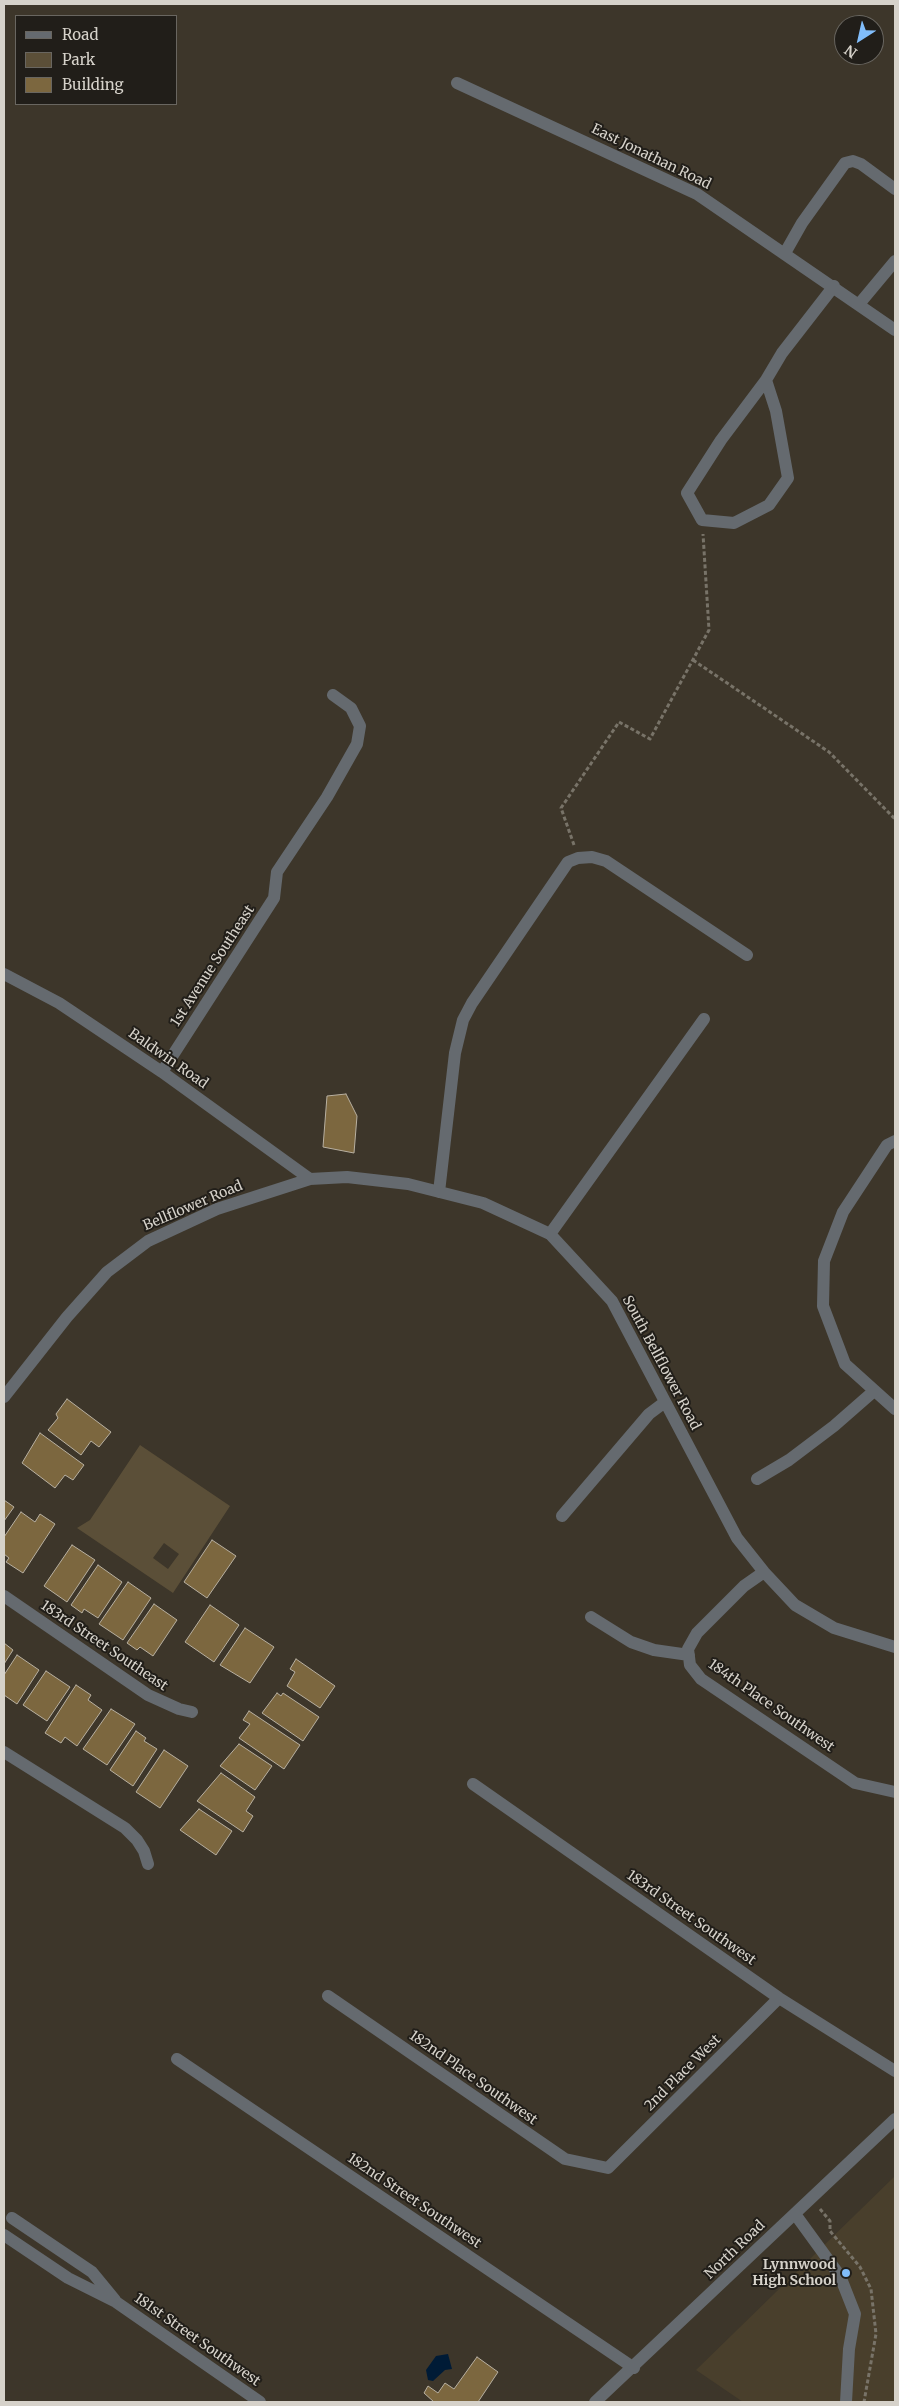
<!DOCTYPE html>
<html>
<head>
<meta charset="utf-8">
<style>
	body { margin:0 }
	#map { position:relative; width:899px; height:2406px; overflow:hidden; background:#3d362a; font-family:Merriweather,serif }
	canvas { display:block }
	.frame { position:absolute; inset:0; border:5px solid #d6d2ca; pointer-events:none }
	.legend { position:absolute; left:15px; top:15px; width:162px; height:90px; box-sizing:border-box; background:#211e19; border:1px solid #696660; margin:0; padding:6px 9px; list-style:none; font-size:15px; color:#d6d2ca }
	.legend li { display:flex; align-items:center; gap:10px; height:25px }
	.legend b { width:25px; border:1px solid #696660 }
	.north { position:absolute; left:834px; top:15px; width:50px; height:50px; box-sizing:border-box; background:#211e19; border:1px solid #696660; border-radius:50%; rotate:215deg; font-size:14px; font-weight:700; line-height:20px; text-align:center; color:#d6d2ca }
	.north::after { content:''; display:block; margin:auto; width:18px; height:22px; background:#81bdfa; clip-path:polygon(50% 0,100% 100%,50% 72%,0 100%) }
</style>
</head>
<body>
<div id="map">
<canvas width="899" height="2406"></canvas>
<div class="frame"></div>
<ul class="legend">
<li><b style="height:6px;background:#656a6f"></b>Road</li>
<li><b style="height:14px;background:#5b4f38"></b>Park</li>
<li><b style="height:14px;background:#7c673f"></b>Building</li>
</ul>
<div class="north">N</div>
</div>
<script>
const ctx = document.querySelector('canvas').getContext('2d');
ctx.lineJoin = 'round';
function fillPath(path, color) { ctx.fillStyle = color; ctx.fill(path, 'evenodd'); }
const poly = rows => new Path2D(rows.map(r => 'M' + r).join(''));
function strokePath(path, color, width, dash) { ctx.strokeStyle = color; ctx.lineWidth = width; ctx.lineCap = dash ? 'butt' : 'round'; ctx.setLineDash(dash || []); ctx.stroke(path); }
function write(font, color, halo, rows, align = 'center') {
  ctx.font = font + ' Merriweather,serif'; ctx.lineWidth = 4; ctx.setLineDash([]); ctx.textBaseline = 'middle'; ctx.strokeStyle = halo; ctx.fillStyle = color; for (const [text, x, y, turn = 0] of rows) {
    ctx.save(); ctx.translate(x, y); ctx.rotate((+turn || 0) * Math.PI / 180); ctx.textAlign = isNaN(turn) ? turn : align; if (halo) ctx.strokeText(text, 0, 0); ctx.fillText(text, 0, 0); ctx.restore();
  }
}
fillPath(poly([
	[895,2176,895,2402,743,2402,696,2370]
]), '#493f2c');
fillPath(poly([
	[140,1445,230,1506,173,1593,77,1528,90,1520],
	[164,1543,179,1554,168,1569,153,1558]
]), '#5b4f38');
fillPath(poly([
	[448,2354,452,2369,445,2370,433,2381,428,2380,426,2370,436,2356]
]), '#001b36');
const building = poly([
	[346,1094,357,1116,354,1153,323,1147,327,1096,346,1094],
	[67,1399,111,1432,99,1447,91,1441,81,1455,48,1430,58,1418,56,1414,67,1399],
	[40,1433,84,1465,73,1480,65,1475,55,1488,22,1463,40,1433],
	[4,1500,14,1507,4,1521,4,1500],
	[21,1512,35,1522,40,1514,55,1524,23,1573,6,1562,9,1558,4,1554,4,1537,21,1512],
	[212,1540,236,1556,207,1598,184,1582,212,1540],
	[72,1545,95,1560,67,1602,44,1586,72,1545],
	[98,1565,122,1582,98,1618,84,1609,82,1613,71,1605,98,1565],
	[128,1582,151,1598,123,1640,99,1624,128,1582],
	[154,1604,177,1620,153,1656,140,1647,137,1650,127,1643,154,1604],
	[210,1605,239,1625,214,1662,185,1642,210,1605],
	[245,1628,274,1647,250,1683,220,1665,245,1628],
	[4,1643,13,1650,4,1664,4,1643],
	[17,1655,39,1670,17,1704,4,1695,4,1675,17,1655],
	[296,1659,335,1686,320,1708,287,1686,295,1672,290,1669,296,1659],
	[46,1671,70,1687,47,1721,23,1705,46,1671],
	[76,1685,91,1695,88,1700,102,1710,77,1746,65,1737,61,1743,45,1733,76,1685],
	[277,1693,281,1696,283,1693,319,1717,303,1741,262,1713,277,1693],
	[111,1709,135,1724,107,1765,83,1749,111,1709],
	[249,1711,300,1745,284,1769,239,1738,250,1724,243,1720,249,1711],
	[136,1731,146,1738,144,1741,157,1749,133,1786,110,1770,136,1731],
	[239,1744,272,1766,255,1790,220,1766,239,1744],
	[164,1750,188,1766,160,1808,136,1792,164,1750],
	[221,1773,255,1797,246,1811,253,1816,243,1832,197,1801,221,1773],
	[199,1809,232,1831,216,1855,180,1830,199,1809],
	[477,2357,498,2372,478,2402,434,2402,424,2393,428,2386,438,2393,445,2383,454,2389,477,2357]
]);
fillPath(building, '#7c673f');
strokePath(building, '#b8b0a1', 1);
strokePath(poly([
	[693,660,829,752,895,819],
	[574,845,561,808,619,722,650,739,709,630,703,534],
	[820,2209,830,2221,830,2231,860,2267,871,2289,876,2334,864,2402]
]), '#787368', 3, [4, 2.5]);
strokePath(poly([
	[457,83,697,194,895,330],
	[785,253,802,223,845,163,853,161,861,164,895,189],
	[860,303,895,261],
	[766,380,721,440,687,493,702,520,734,523,769,505,788,478,776,411,766,380,782,353,834,286],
	[4,974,59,1003,162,1072,310,1179],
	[162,1072,274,898,277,872,327,797,357,744,360,726,351,708,333,695],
	[895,1141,887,1145,843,1212,824,1261,823,1306,845,1364,895,1409],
	[439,1192,455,1053,463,1020,472,1003,568,862,578,858,592,857,606,861,747,955],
	[550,1234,704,1019],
	[4,1397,67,1317,107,1272,148,1241,217,1209,310,1179,347,1177,408,1184,483,1203,550,1234,612,1301,737,1538,764,1572,795,1605,834,1628,895,1647],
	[757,1479,789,1460,834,1426,874,1391],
	[562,1516,649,1414,665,1402],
	[764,1572,744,1586,697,1633,688,1649,690,1665,701,1679,855,1783,895,1792],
	[4,1596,148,1695,179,1709,192,1712],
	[591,1617,631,1642,654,1650,689,1655],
	[4,1752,125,1828,137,1840,144,1851,148,1864],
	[473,1784,779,1998,895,2071],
	[328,1996,565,2159,608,2168,779,1998],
	[177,2059,634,2368],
	[795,2214,840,2276,855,2314,849,2349,846,2402],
	[12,2218,92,2272,115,2300],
	[4,2235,68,2278,116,2302,260,2402],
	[595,2402,895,2119]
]), '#656a6f', 12);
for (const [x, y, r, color] of [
	[846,2273,5,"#81bdfa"]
]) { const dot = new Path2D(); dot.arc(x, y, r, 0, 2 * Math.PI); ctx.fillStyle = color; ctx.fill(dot); strokePath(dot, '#211e19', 2); }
write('14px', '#d6d2ca', '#211e19', [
	["East Jonathan Road",651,157,26],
	["1st Avenue Southeast",213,966,-57],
	["Baldwin Road",168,1059,35],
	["Bellflower Road",193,1206,-23],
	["South Bellflower Road",661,1363,62],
	["183rd Street Southeast",104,1646,34],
	["184th Place Southwest",771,1706,35],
	["183rd Street Southwest",691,1918,35],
	["2nd Place West",683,2073,-45],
	["182nd Place Southwest",473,2078,35],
	["182nd Street Southwest",414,2201,34],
	["North Road",735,2250,-44],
	["181st Street Southwest",197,2340,35]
]);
write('bold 14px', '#d6d2ca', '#211e19', [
	["Lynnwood",836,2265],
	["High School",836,2281]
], 'right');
</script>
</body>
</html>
